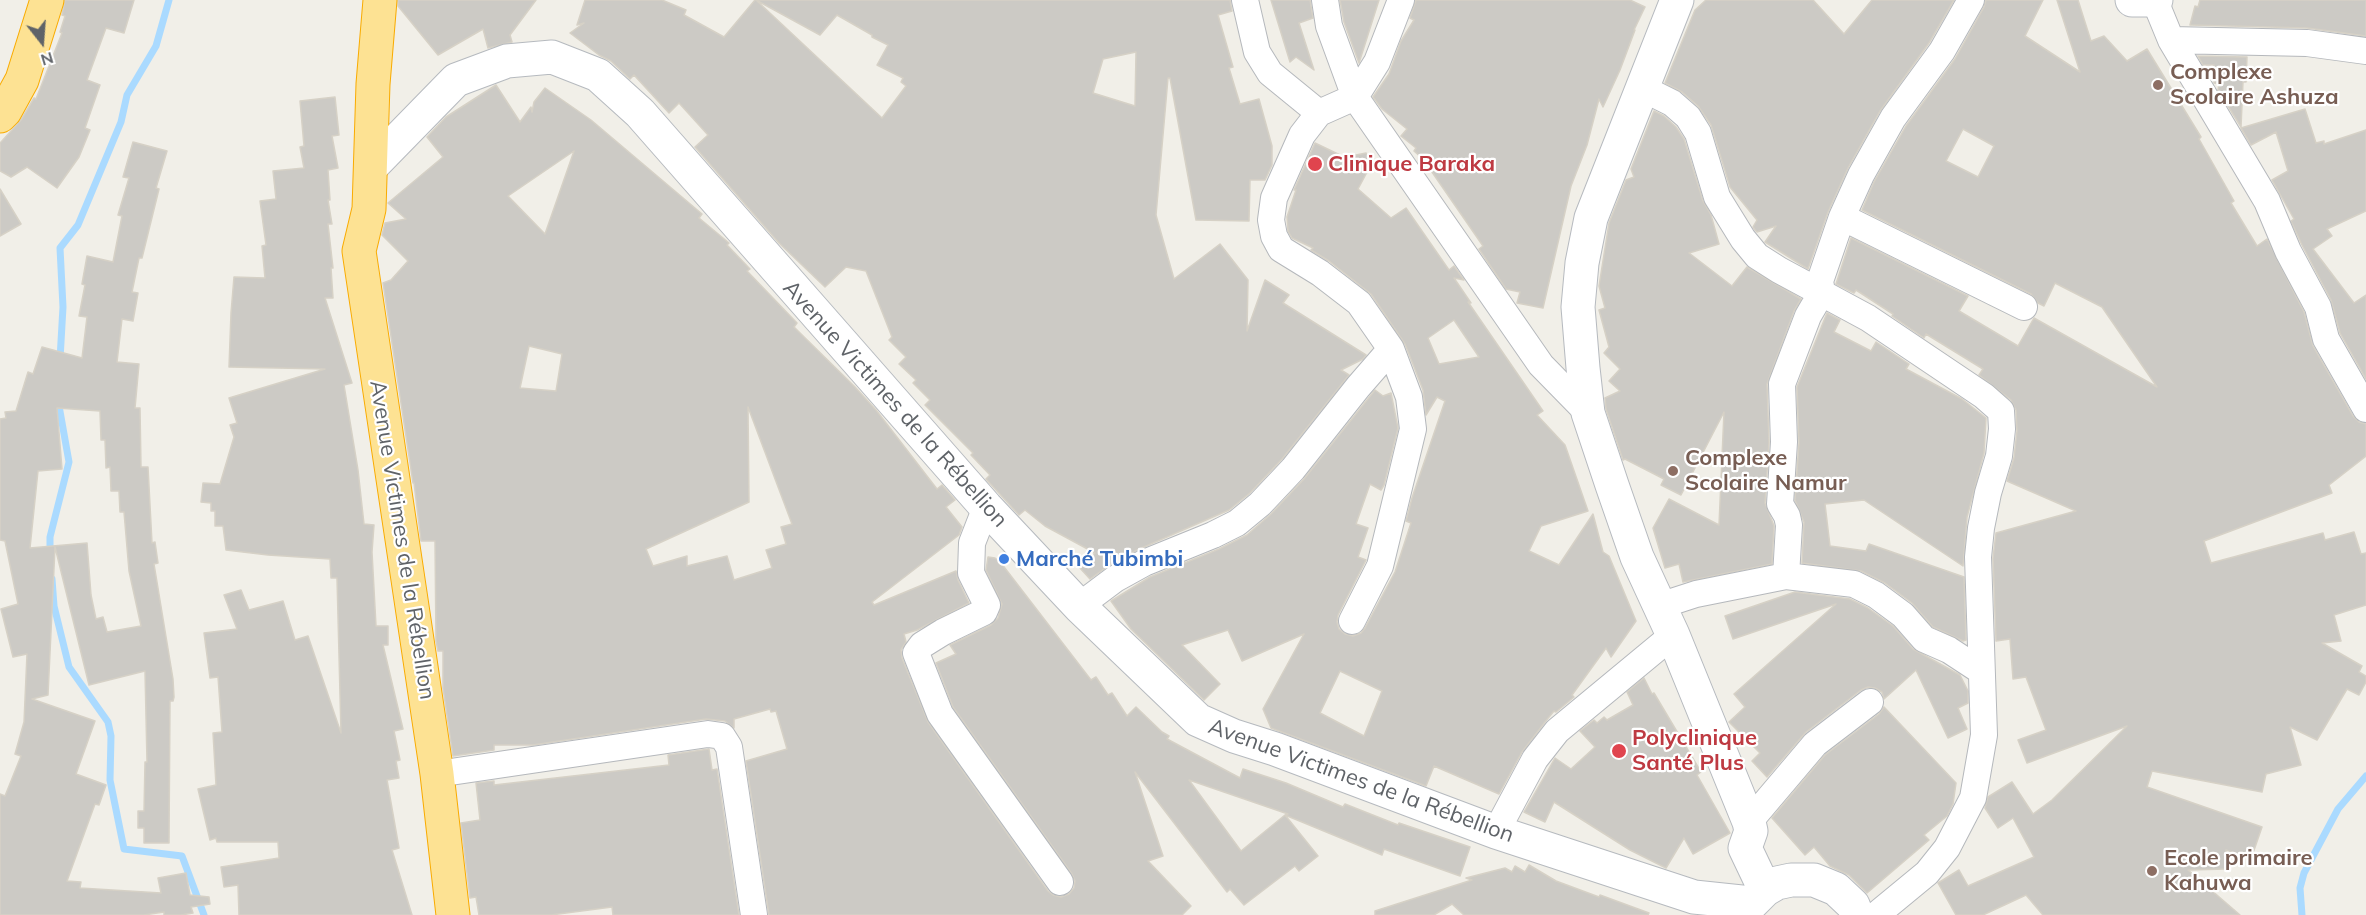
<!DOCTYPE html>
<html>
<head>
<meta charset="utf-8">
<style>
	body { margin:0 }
	#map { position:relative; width:2366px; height:915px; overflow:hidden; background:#f1efe8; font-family:Mulish,sans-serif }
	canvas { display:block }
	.north { position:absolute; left:12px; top:12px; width:60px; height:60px; -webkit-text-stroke:4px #fff; paint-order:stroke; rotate:163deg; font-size:16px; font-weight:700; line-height:24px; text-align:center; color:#5f6368 }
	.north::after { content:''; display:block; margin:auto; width:21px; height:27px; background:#5f6368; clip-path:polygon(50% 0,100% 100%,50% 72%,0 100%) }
</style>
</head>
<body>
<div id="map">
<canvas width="2366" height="915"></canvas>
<div class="north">N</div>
</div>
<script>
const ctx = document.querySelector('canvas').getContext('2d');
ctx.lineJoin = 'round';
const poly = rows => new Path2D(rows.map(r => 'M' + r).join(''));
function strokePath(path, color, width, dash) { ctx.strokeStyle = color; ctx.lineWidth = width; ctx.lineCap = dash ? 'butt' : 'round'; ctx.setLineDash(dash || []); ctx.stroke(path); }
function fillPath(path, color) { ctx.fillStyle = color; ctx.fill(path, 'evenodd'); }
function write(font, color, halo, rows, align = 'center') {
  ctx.font = font + ' Mulish,sans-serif'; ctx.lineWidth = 4.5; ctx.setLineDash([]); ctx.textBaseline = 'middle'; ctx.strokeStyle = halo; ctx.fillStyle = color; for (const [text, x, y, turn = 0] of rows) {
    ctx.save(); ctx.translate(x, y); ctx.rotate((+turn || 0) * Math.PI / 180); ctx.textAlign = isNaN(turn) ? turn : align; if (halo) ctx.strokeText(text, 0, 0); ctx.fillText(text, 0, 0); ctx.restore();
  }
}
strokePath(poly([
	[60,359,63,307,60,248,78,225,121,122,127,95,156,46,169,0],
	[50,553,50,537,69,462,58,400],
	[52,579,54,606,69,667,108,722,111,736,110,780,124,849,182,856,204,915],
	[2302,915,2300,888,2304,873,2338,809,2366,776]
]), '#aadaff', 7);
const building = poly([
	[65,0,134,0,124,33,106,28,87,80,100,85,85,128,90,130,79,157,57,188,27,167,11,177,0,171,0,143,21,120,34,98,36,99,62,33,60,32,65,16,62,15,65,0],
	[398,0,536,0,510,35,512,42,488,48,483,29,438,55,398,6,398,0],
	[585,0,662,0,686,10,684,15,724,37,755,0,1230,0,1232,11,1218,15,1233,67,1229,68,1240,104,1259,99,1272,146,1272,165,1265,180,1250,180,1249,221,1196,220,1170,78,1168,78,1156,215,1174,279,1220,244,1248,280,1247,331,1265,280,1289,295,1283,303,1366,355,1363,359,1341,370,1349,375,1282,459,1250,493,1229,510,1137,550,1108,566,1090,579,1079,567,1095,553,1045,526,1025,510,1019,515,986,479,990,475,971,455,973,453,925,405,930,400,913,383,916,380,899,364,906,357,889,340,892,337,866,271,846,267,825,287,779,243,695,147,708,135,679,103,669,113,634,75,630,79,611,61,599,55,570,33,584,23,577,25,585,0],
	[756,0,820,35,837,15,872,35,872,37,888,45,877,65,903,78,901,82,906,86,882,118,756,0],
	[1136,52,1135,106,1093,93,1103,59,1136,52],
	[1271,0,1310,0,1313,18,1299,23,1314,70,1296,57,1290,62,1271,0],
	[1340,0,1379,0,1359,63,1344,22,1340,0],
	[1416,0,1630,0,1645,7,1634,30,1635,30,1620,70,1603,107,1599,99,1587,145,1571,186,1543,308,1517,303,1520,292,1506,289,1479,249,1483,246,1423,159,1414,151,1416,148,1401,136,1407,129,1382,109,1373,97,1389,74,1401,41,1414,20,1410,18,1416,0],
	[1706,0,1813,0,1844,34,1872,0,1954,0,1929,43,1880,111,1848,168,1828,212,1808,269,1765,242,1776,226,1757,232,1755,230,1753,227,1757,220,1730,187,1711,125,1698,106,1682,92,1665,83,1695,10,1706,0],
	[1986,0,2043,0,2025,36,2080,72,2057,0,2078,0,2091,41,2104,36,2127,61,2147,49,2201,137,2199,139,2234,201,2231,203,2257,246,2267,239,2304,312,2313,346,2353,416,2359,422,2366,424,2366,456,2329,485,2332,493,2204,541,2211,563,2323,533,2325,540,2354,532,2361,554,2366,553,2366,605,2334,615,2341,641,2322,643,2362,666,2359,672,2366,676,2366,682,2359,695,2347,689,2317,740,2290,727,2301,765,2266,774,2262,792,2152,771,2147,787,2262,827,2251,859,2226,850,2227,869,2188,870,2240,915,2043,915,2026,895,1983,915,1956,915,1938,883,1959,870,1968,886,2034,857,2013,818,1998,828,1985,808,1988,797,2012,782,2033,814,2052,800,2127,726,2027,763,2018,740,2046,730,2026,677,2013,679,2010,639,1996,641,1993,558,1996,533,2076,511,2007,481,2014,458,2017,431,2016,410,2011,400,1979,375,1983,369,1926,334,1924,338,1892,316,1893,314,1856,290,1854,293,1836,284,1851,238,1968,296,1959,311,2018,346,2034,318,2157,387,2102,307,2055,283,2044,306,2038,303,2031,294,1862,210,1874,182,1906,126,1955,59,1984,7,1986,0],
	[1963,129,1994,146,1978,177,1946,161,1963,129],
	[2200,0,2366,0,2366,36,2307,28,2190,25,2195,6,2198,7,2200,0],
	[2198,56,2247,57,2246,82,2243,82,2241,127,2218,90,2219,84,2214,83,2214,65,2203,65,2198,56],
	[496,85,520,122,531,107,532,112,534,102,545,88,591,120,702,214,699,218,729,243,727,245,750,269,747,271,797,323,794,327,855,387,876,410,937,489,942,485,955,500,946,507,962,527,959,535,872,602,874,605,956,571,958,580,969,603,917,630,904,634,906,642,901,650,902,658,928,722,1048,891,1053,895,1061,897,1069,894,1074,888,1075,881,1072,874,953,707,936,663,956,654,950,645,991,625,998,618,1002,604,986,570,988,557,995,558,1001,563,1091,680,1096,677,1108,695,1112,693,1127,716,1136,707,1162,732,1169,736,1167,739,1240,778,1243,769,1286,783,1343,807,1345,804,1398,825,1399,823,1470,847,1460,876,1384,849,1382,855,1285,815,1288,814,1189,780,1241,851,1285,815,1318,856,1299,871,1295,866,1244,905,1230,889,1227,892,1135,772,1163,856,1148,861,1191,906,1182,915,769,915,746,761,787,749,776,711,771,712,770,709,734,719,734,728,725,721,706,719,533,745,494,745,494,750,453,756,443,688,443,651,438,651,436,641,435,541,421,541,414,483,413,483,383,283,391,280,408,261,382,235,385,223,406,219,388,203,443,157,427,137,446,117,496,85],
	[574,151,545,234,508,196,574,151],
	[529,346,562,354,556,391,520,388,529,346],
	[748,407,792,524,781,527,786,544,766,550,772,568,734,580,727,556,687,566,687,556,653,566,646,549,749,502,748,407],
	[335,97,339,135,332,136,338,168,328,170,330,200,328,200,332,224,328,224,333,268,331,268,333,298,325,298,352,383,344,385,358,470,364,524,374,525,372,552,376,626,388,626,388,645,383,645,403,729,394,731,400,760,396,761,399,778,387,780,399,848,392,850,412,915,239,915,238,885,224,887,221,867,279,858,278,842,217,842,216,838,210,840,198,789,216,785,213,733,222,732,218,677,210,678,204,633,237,629,224,595,241,590,249,610,283,601,295,640,308,636,341,733,337,578,331,578,330,559,268,555,226,550,223,526,215,526,215,511,211,511,211,503,201,502,203,483,220,484,234,437,230,425,237,423,229,398,325,369,229,367,231,313,234,277,265,278,262,246,266,245,260,201,276,199,273,171,304,168,300,147,304,146,300,101,335,97],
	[2305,109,2316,143,2324,141,2324,144,2366,130,2366,211,2327,229,2332,236,2313,249,2354,303,2366,295,2366,379,2340,333,2331,300,2302,245,2291,221,2294,219,2272,180,2288,171,2276,132,2251,145,2241,128,2305,109],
	[1654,111,1664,116,1676,127,1684,139,1703,201,1711,215,1719,244,1689,253,1732,286,1747,267,1801,299,1794,311,1767,384,1769,442,1765,503,1774,526,1772,564,1683,582,1679,564,1665,568,1653,528,1669,499,1719,525,1724,412,1681,495,1661,485,1664,479,1625,459,1623,460,1606,409,1605,398,1620,391,1609,381,1620,369,1604,353,1609,347,1599,310,1605,308,1599,286,1609,223,1626,180,1634,177,1631,169,1654,111],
	[133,142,167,151,156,188,159,189,142,258,139,258,132,292,138,293,133,321,122,319,117,362,139,364,135,408,140,408,141,467,148,467,152,543,155,542,158,563,154,564,173,679,174,697,173,701,170,701,169,843,144,843,144,828,138,828,138,811,144,811,145,762,147,762,145,671,89,685,55,547,48,695,32,699,95,721,76,774,106,785,99,805,95,804,67,881,81,882,80,888,161,893,158,878,186,873,190,895,209,897,210,904,191,907,193,913,181,915,164,915,164,912,144,915,0,915,0,794,5,796,21,756,15,754,24,722,27,654,13,657,1,609,18,604,5,541,0,540,0,419,6,418,5,412,16,411,28,372,33,374,42,347,82,358,87,317,79,316,85,285,82,284,87,256,113,262,122,216,118,215,129,178,123,177,133,142],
	[57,408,100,411,101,440,105,440,106,468,110,467,111,491,119,491,120,512,124,512,129,571,141,626,107,632,103,617,96,619,91,595,87,543,30,548,38,471,62,469,57,408],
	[1315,143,1340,155,1341,158,1366,153,1373,161,1358,189,1391,218,1406,208,1449,270,1454,266,1464,280,1454,278,1471,303,1468,302,1543,411,1537,415,1565,445,1588,511,1541,526,1529,551,1559,565,1593,514,1603,552,1609,556,1636,621,1611,657,1606,648,1572,695,1574,697,1556,712,1554,711,1545,722,1522,752,1499,794,1434,766,1426,786,1271,728,1263,709,1304,634,1242,661,1228,630,1182,645,1220,684,1204,700,1131,629,1111,601,1150,577,1219,549,1247,535,1271,514,1304,479,1375,390,1383,396,1391,393,1398,428,1384,485,1381,490,1370,484,1356,524,1368,528,1358,557,1366,560,1338,615,1337,622,1339,629,1345,634,1353,636,1361,633,1365,628,1395,572,1411,523,1406,521,1412,498,1445,401,1437,397,1426,415,1423,390,1405,344,1371,294,1329,261,1311,250,1313,248,1292,238,1288,231,1287,217,1296,190,1294,190,1315,143],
	[1454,320,1479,357,1439,364,1428,338,1454,320],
	[1340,671,1382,691,1364,736,1320,713,1340,671],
	[0,189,21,224,0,236,0,189],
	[1827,313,1840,320,1834,332,1871,351,1876,342,1909,364,1906,369,1962,399,1986,418,1984,453,1967,517,1963,566,1864,500,1825,504,1830,546,1866,551,1869,544,1964,577,1966,640,1963,641,1933,627,1912,603,1885,583,1861,571,1802,563,1804,522,1795,500,1799,443,1797,387,1827,313],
	[1795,592,1850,599,1868,608,1893,626,1913,649,1960,675,1968,691,1968,703,1958,708,1967,729,1948,738,1916,670,1884,699,1882,692,1875,688,1868,687,1861,690,1806,732,1767,777,1752,761,1760,753,1729,722,1745,707,1734,694,1836,604,1733,639,1725,616,1795,592],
	[1644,678,1652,694,1654,693,1701,772,1697,775,1730,833,1693,854,1684,838,1666,868,1630,850,1554,802,1545,822,1524,812,1555,758,1571,769,1595,747,1580,731,1594,720,1597,723,1604,717,1607,720,1633,705,1627,692,1644,678],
	[1884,707,1956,783,1953,804,1947,816,1924,835,1929,840,1867,893,1849,875,1830,866,1814,847,1805,855,1772,818,1825,755,1879,714,1884,707],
	[709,749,712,770,717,769,739,915,613,915,612,907,551,915,479,915,476,897,470,898,461,823,480,820,476,783,494,781,494,785,669,765,668,755,709,749],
	[1529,865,1556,881,1599,897,1600,895,1649,913,1648,915,1464,915,1452,904,1434,915,1375,915,1375,911,1472,880,1466,878,1505,868,1512,872,1515,866,1525,872,1529,865]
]);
fillPath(building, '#cccac5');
strokePath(building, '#d6d1c6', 1.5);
const street = poly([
	[1245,0,1257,52,1270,73,1319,113],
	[1325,0,1329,26,1355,97,1541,365,1588,413],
	[2155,1,2171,40,2267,201,2288,251,2318,307,2326,339,2366,409],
	[2171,40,2307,43,2366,51],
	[1642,88,1672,103,1688,117,1698,133,1717,197,1743,239,1757,256,1779,270,1868,318,1984,396,2001,411,2002,429,1999,456,1988,493,1981,528,1978,557,1984,735,1973,798,1947,848,1927,873,1876,915],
	[1842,217,2024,307],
	[986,507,972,543,971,573,987,605,984,612,943,632,922,645,916,653,940,714,1060,882],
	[1786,576,1789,525,1787,516,1780,504,1784,442,1782,384,1808,316,1822,292,1820,281,1842,217,1861,175,1893,118,1942,51,1971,0],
	[1079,606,1115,579,1144,563,1213,535,1237,523,1260,504,1293,469,1358,387,1391,349],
	[1659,606,1696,594,1786,576,1854,584,1876,595,1903,615,1924,639,1949,650,1981,671],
	[1352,621,1380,566,1413,429,1409,397,1391,349,1359,303,1320,273,1281,249,1274,236,1271,220,1274,198,1302,135,1319,113,1355,97,1377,62,1401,0],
	[437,774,708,734,722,736,729,747,754,915],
	[1749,822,1815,744,1870,702],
	[1496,832,1535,759,1557,731,1673,635]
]);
const secondary = poly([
	[1677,0,1591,218,1582,263,1578,307,1583,368,1588,413,1612,485,1637,557,1673,635,1749,822,1751,831,1745,848,1765,890],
	[2132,0,2156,0],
	[372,166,456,80,507,61,552,57,598,75,640,113,986,507,1079,606,1198,720,1234,736,1275,749,1496,832,1694,897,1751,903],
	[1750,905,1765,890,1777,883,1791,880,1814,880,1836,889,1853,905,1857,915]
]);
const highway = poly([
	[380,0,373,84,369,209,359,251,437,774,453,915],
	[0,116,5,111,22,80,47,0]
]);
strokePath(street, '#b5b8bc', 28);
strokePath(secondary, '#b6babf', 35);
strokePath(highway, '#f9ab00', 35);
strokePath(street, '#fff', 26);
strokePath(secondary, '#fff', 33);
strokePath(highway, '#fde293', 33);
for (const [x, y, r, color] of [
	[2158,85,6,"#8d6e63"],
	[1315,164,8,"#e0444e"],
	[1673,471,6,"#8d6e63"],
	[1004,559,6,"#3f7fe0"],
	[1619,751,8,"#e0444e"],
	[2152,871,6,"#8d6e63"]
]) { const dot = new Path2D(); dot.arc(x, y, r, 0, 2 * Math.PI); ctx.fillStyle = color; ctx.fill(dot); strokePath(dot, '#fff', 2); }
write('bold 22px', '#785e54', '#fff', [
	["Complexe",2170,72],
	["Scolaire Ashuza",2170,97],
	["Complexe",1685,458],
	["Scolaire Namur",1685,483],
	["Ecole primaire",2164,858],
	["Kahuwa",2164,883]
], 'left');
write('bold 22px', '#be3a42', '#fff', [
	["Clinique Baraka",1328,164],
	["Polyclinique",1632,738],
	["Santé Plus",1632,763]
], 'left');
write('22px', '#5f6368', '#fff', [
	["Avenue Victimes de la Rébellion",895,404,48],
	["Avenue Victimes de la Rébellion",402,540,81],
	["Avenue Victimes de la Rébellion",1361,781,20]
]);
write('bold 22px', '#366cbe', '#fff', [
	["Marché Tubimbi",1016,559]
], 'left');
</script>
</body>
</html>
